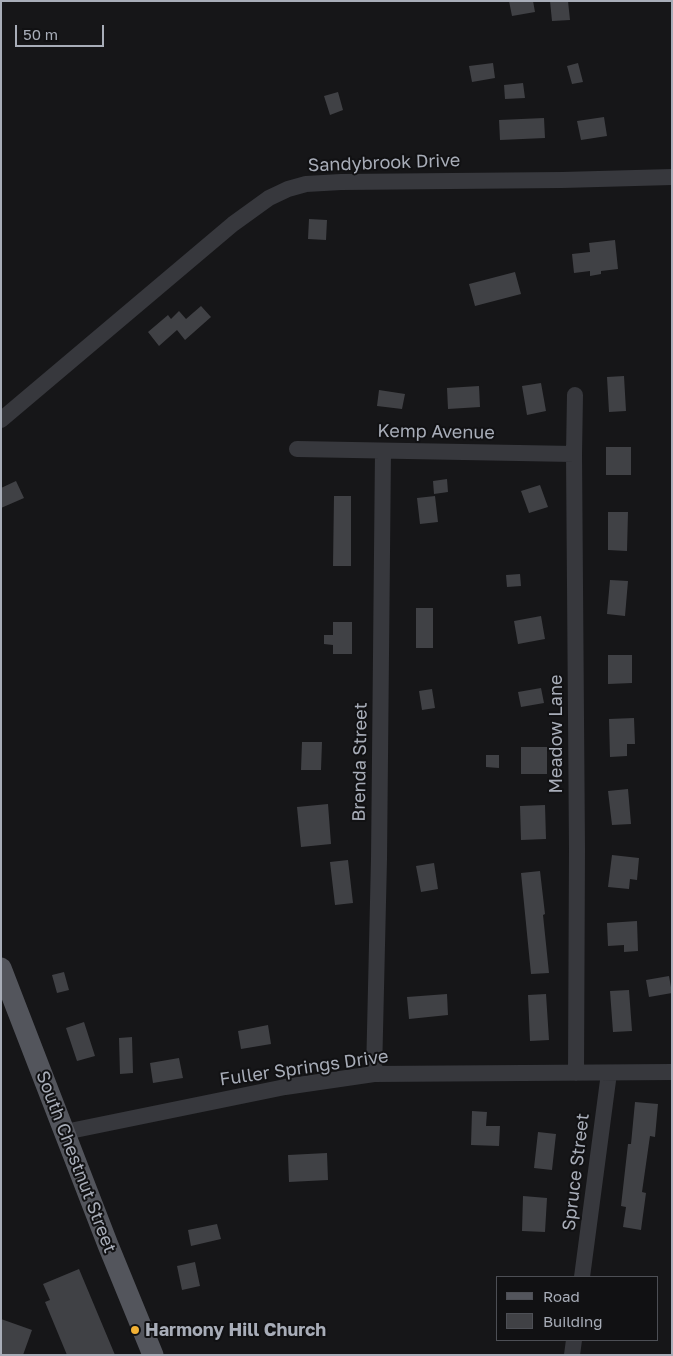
<!DOCTYPE html>
<html>
<head>
<meta charset="utf-8">
<style>
	body { margin:0 }
	#map { position:relative; width:673px; height:1356px; overflow:hidden; background:#161618; font-family:"Golos Text",sans-serif }
	canvas { display:block }
	.frame { position:absolute; inset:0; border:2px solid #a8adb8; pointer-events:none }
	.legend { position:absolute; left:496px; top:1276px; width:162px; height:65px; box-sizing:border-box; background:#111113; border:1px solid #4d4f55; margin:0; padding:6px 9px; list-style:none; font-size:15px; color:#a8adb8 }
	.legend li { display:flex; align-items:center; gap:10px; height:25px }
	.legend b { width:25px; border:1px solid #4d4f55 }
	.scale { position:absolute; left:15px; top:25px; width:89px; height:22px; box-sizing:border-box; border:2px solid #a8adb8; border-top:0; padding-left:6px; font-size:15px; line-height:18px; white-space:nowrap; color:#a8adb8; -webkit-text-stroke:4px #111113; paint-order:stroke }
</style>
</head>
<body>
<div id="map">
<canvas width="673" height="1356"></canvas>
<div class="frame"></div>
<ul class="legend">
<li><b style="height:6px;background:#53555c"></b>Road</li>
<li><b style="height:14px;background:#404145"></b>Building</li>
</ul>
<div class="scale">50 m</div>
</div>
<script>
const ctx = document.querySelector('canvas').getContext('2d');
ctx.lineJoin = 'round';
function fillPath(path, color) { ctx.fillStyle = color; ctx.fill(path, 'evenodd'); }
const poly = rows => new Path2D(rows.map(r => 'M' + r).join(''));
function strokePath(path, color, width, dash) { ctx.strokeStyle = color; ctx.lineWidth = width; ctx.lineCap = dash ? 'butt' : 'round'; ctx.setLineDash(dash || []); ctx.stroke(path); }
function write(font, color, halo, rows, align = 'center') {
  ctx.font = font + ' "Golos Text",sans-serif'; ctx.lineWidth = 4; ctx.setLineDash([]); ctx.textBaseline = 'middle'; ctx.strokeStyle = halo; ctx.fillStyle = color; for (const [text, x, y, turn = 0] of rows) {
    ctx.save(); ctx.translate(x, y); ctx.rotate((+turn || 0) * Math.PI / 180); ctx.textAlign = isNaN(turn) ? turn : align; if (halo) ctx.strokeText(text, 0, 0); ctx.fillText(text, 0, 0); ctx.restore();
  }
}
fillPath(poly([
	[509,1,533,1,535,12,512,16],
	[550,1,568,1,570,20,552,21],
	[493,63,495,78,472,82,469,66],
	[578,63,583,82,572,84,567,66],
	[523,83,525,98,505,99,504,85],
	[338,92,343,110,330,115,324,96],
	[604,117,607,136,581,140,577,121],
	[544,118,545,138,500,140,499,120],
	[309,219,327,220,326,240,308,239],
	[615,240,618,269,601,271,601,274,590,276,590,271,574,273,572,254,590,252,589,243],
	[515,272,521,294,475,306,469,284],
	[201,306,211,317,185,340,177,330,159,346,148,332,168,315,171,319,179,311,186,319],
	[624,376,626,411,609,412,607,377],
	[541,383,546,411,527,415,522,386],
	[479,386,480,407,448,409,447,388],
	[379,390,405,394,402,409,377,406],
	[606,447,631,447,631,475,606,475],
	[447,479,448,492,434,494,433,481],
	[16,481,24,498,1,508,1,488],
	[540,485,548,507,529,513,521,491],
	[334,496,351,496,351,566,333,566],
	[435,496,438,522,420,524,417,498],
	[608,512,628,512,627,551,608,550],
	[520,574,521,586,507,587,506,575],
	[610,580,628,581,625,616,607,614],
	[416,608,433,608,433,648,416,648],
	[541,616,545,639,518,644,514,621],
	[333,622,352,622,352,654,333,654,333,645,324,644,324,635,333,635],
	[608,655,632,655,632,683,608,684],
	[541,688,544,703,521,707,518,692],
	[432,689,435,708,422,710,419,691],
	[634,718,635,744,627,744,627,756,610,757,609,719],
	[302,742,322,742,321,770,301,770],
	[521,747,547,747,547,774,521,774],
	[486,755,499,755,499,768,486,767],
	[628,789,631,824,612,825,608,791],
	[328,804,331,844,301,847,297,807],
	[545,805,546,839,521,840,520,806],
	[612,855,639,858,637,880,630,879,629,889,608,887],
	[348,860,353,903,335,905,330,862],
	[434,863,438,889,421,892,416,866],
	[540,871,545,914,543,915,549,973,531,974,521,873],
	[637,921,638,951,624,952,624,945,608,946,607,923],
	[64,972,69,990,57,993,52,975],
	[669,976,672,993,649,997,646,980],
	[629,990,632,1031,613,1032,610,991],
	[447,994,448,1015,409,1019,407,997],
	[546,994,549,1040,530,1041,528,995],
	[84,1022,95,1056,77,1061,66,1028],
	[268,1025,271,1044,241,1049,238,1031],
	[132,1037,133,1073,120,1074,119,1038],
	[179,1058,183,1078,153,1083,150,1063],
	[635,1102,658,1104,655,1137,650,1136,642,1192,646,1193,641,1230,623,1227,626,1207,621,1206,628,1144,631,1144],
	[472,1111,487,1112,486,1126,500,1126,499,1146,471,1145],
	[538,1132,556,1134,552,1170,534,1168],
	[327,1153,328,1180,289,1182,288,1155],
	[523,1196,547,1198,545,1232,522,1231],
	[217,1224,221,1239,191,1246,188,1230],
	[195,1262,200,1286,182,1290,177,1266],
	[79,1269,115,1355,67,1355,45,1302,50,1300,43,1284],
	[1,1319,32,1330,23,1355,1,1355]
]), '#404145');
strokePath(poly([
	[575,395,574,454,577,849,576,1073],
	[1,420,233,224,269,198,288,189,306,184,341,182,562,180,672,177],
	[297,449,574,454],
	[374,1074,379,859,383,451],
	[65,1132,285,1087,374,1074,672,1072],
	[582,1277,609,1073],
	[572,1355,574,1340]
]), '#37383d', 16);
strokePath(poly([
	[1,968,108,1245,153,1355]
]), '#53555c', 21);
for (const [x, y, r, color] of [
	[135,1330,5,"#f2b134"]
]) { const dot = new Path2D(); dot.arc(x, y, r, 0, 2 * Math.PI); ctx.fillStyle = color; ctx.fill(dot); strokePath(dot, '#111113', 2); }
write('18px', '#a8adb8', '#111113', [
	["Sandybrook Drive",384,163,-2],
	["Kemp Avenue",436,432,1],
	["Meadow Lane",556,734,-90],
	["Brenda Street",360,762,-89],
	["Fuller Springs Drive",304,1068,-8],
	["South Chestnut Street",76,1162,69],
	["Spruce Street",576,1172,-83]
]);
write('bold 18px', '#a8adb8', '#111113', [
	["Harmony Hill Church",145,1330]
], 'left');
</script>
</body>
</html>
